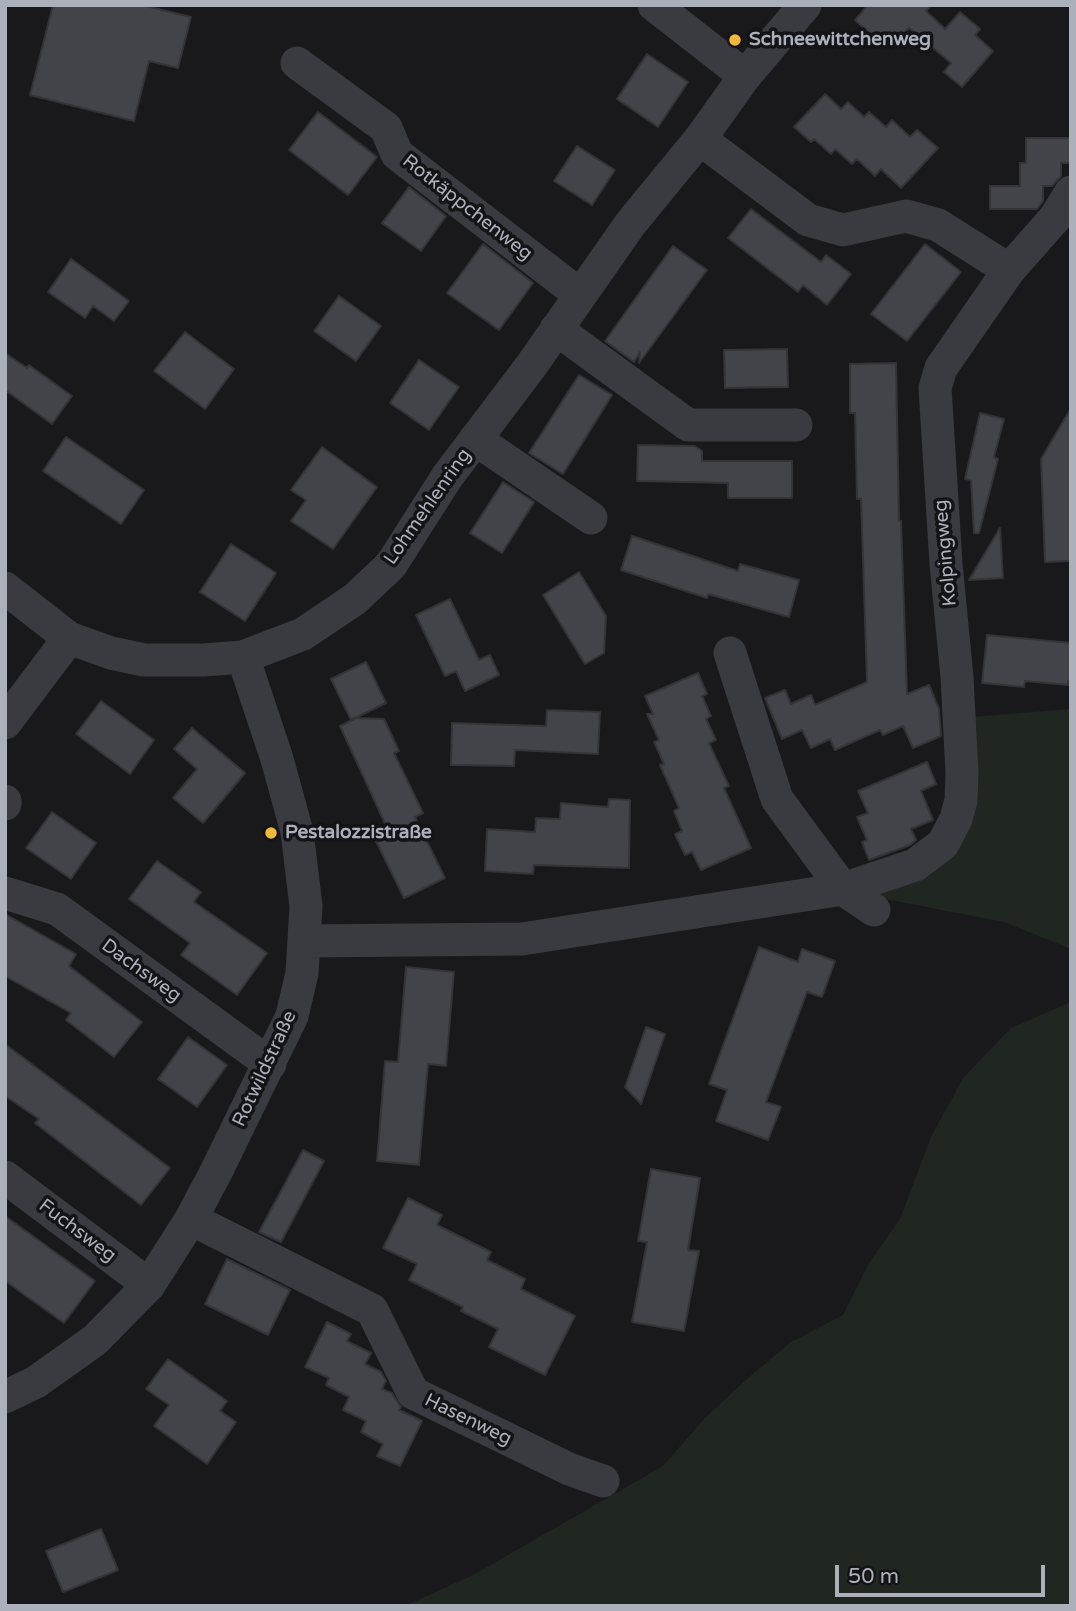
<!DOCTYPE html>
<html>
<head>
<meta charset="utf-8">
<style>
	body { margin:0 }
	#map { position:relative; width:1076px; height:1611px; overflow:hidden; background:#19191c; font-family:"Varela Round",sans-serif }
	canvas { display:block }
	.frame { position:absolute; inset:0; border:7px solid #acb0bb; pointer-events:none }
	.scale { position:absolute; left:835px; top:1565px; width:210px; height:32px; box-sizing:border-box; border:4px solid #acb0bb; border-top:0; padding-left:9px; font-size:21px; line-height:24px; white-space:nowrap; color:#acb0bb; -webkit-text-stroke:5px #141417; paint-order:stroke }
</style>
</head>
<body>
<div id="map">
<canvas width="1076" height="1611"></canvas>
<div class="frame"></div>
<div class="scale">50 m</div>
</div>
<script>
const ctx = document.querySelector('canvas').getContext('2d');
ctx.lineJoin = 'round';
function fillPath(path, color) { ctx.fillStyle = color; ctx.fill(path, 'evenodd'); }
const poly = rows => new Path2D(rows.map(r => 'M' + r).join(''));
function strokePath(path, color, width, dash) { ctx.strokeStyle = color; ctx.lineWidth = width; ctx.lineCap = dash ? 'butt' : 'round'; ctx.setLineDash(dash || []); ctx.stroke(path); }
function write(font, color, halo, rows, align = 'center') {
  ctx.font = font + ' "Varela Round",sans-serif'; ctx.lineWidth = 7; ctx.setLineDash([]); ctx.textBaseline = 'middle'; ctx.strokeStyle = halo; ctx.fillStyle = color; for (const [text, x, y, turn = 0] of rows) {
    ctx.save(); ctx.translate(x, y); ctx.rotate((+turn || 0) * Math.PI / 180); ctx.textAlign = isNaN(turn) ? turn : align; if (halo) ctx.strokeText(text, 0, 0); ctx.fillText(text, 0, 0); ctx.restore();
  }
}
fillPath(poly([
	[1071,709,1071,949,1004,922,875,897,921,878,970,717],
	[1071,1002,1071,1606,405,1606,475,1574,663,1466,705,1418,748,1378,791,1342,843,1315,869,1263,900,1219,931,1137,963,1078,1011,1028]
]), '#1f2720');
const building = poly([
	[53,5,142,5,191,17,178,68,149,61,134,121,30,95,53,5],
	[868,5,932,5,926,11,945,29,960,12,980,29,975,35,993,51,962,87,944,72,951,63,909,28,891,47,875,32,872,36,855,20,868,5],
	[647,54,688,82,658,127,617,99,647,54],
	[825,94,841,109,848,102,864,117,869,112,886,127,892,120,910,137,917,130,938,148,901,188,881,169,875,176,857,159,852,164,835,149,831,154,814,139,811,142,794,127,825,94],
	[318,112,377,157,348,195,289,150,318,112],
	[1026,138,1071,138,1071,163,1061,163,1061,176,1052,186,1043,186,1043,201,1037,209,990,209,990,186,1020,186,1020,163,1026,163,1026,138],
	[577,146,615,170,592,205,554,181,577,146],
	[409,187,446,216,421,251,382,223,409,187],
	[751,209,821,262,826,255,851,274,827,305,803,285,798,292,728,238,751,209],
	[483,244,533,283,499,330,447,293,483,244],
	[925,244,961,272,907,341,871,314,925,244],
	[673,246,707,270,639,363,640,352,634,362,605,341,673,246],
	[71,259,129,301,114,321,93,306,85,318,48,292,71,259],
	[339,296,381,326,356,361,314,331,339,296],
	[185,332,234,369,205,409,154,371,185,332],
	[787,349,788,387,725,388,724,350,787,349],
	[5,353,27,368,29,365,72,396,52,424,5,390,5,353],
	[419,360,459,387,429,430,390,403,419,360],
	[896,363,899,521,901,521,907,694,929,685,939,709,941,736,913,748,903,726,883,735,880,730,835,750,830,739,811,748,802,730,782,739,765,698,785,690,791,704,811,695,815,705,867,682,861,499,857,499,855,413,850,413,850,364,896,363],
	[579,375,612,395,563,474,529,453,579,375],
	[1071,408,1071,561,1045,562,1041,459,1071,408],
	[980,413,1004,419,994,457,998,459,979,533,974,533,971,480,965,479,980,413],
	[66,437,144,490,121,524,43,471,66,437],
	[638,445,695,446,702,451,702,461,792,461,792,498,728,498,728,483,637,481,638,445],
	[322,447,377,487,333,549,291,521,306,500,291,490,322,447],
	[503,482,534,502,502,553,470,533,503,482],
	[1000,528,1003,578,969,580,1000,528],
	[632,536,738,571,740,564,799,580,789,617,708,594,707,598,621,570,632,536],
	[231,544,276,573,245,621,200,592,231,544],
	[579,572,606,616,604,653,585,664,543,595,579,572],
	[450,599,479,660,490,655,499,675,465,691,456,671,445,676,416,615,450,599],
	[987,635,1071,643,1071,682,1068,681,1068,685,1025,681,1024,687,982,683,987,635],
	[366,662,386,703,351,720,331,679,366,662],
	[698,673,707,694,702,696,711,716,706,719,716,740,709,743,729,786,724,788,751,848,701,870,692,852,685,855,675,834,682,831,674,811,679,808,660,765,664,764,654,742,659,740,647,714,653,714,645,696,698,673],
	[101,701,154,740,130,774,76,734,101,701],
	[547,710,600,712,598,754,515,750,514,766,451,765,452,723,546,726,547,710],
	[356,718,384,719,399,751,394,753,423,813,415,817,445,878,404,898,374,837,388,830,340,726,356,718],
	[192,728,245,773,203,823,173,798,197,769,174,749,192,728],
	[927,762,936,784,921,791,933,820,911,829,916,840,910,845,869,860,862,842,867,840,857,817,868,813,858,791,927,762],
	[609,799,630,800,629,868,534,865,533,874,485,871,487,829,535,832,536,818,560,819,561,803,608,807,609,799],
	[52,812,96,843,71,879,26,848,52,812],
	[157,861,201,892,194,902,267,953,237,995,181,955,190,943,129,899,157,861],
	[5,914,76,954,69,966,142,1022,114,1057,66,1020,71,1013,5,976,5,914],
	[759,947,798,962,802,949,835,961,822,997,807,992,766,1102,781,1107,768,1140,716,1121,727,1090,709,1084,759,947],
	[406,967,454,972,446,1066,428,1064,419,1165,377,1161,385,1061,398,1062,406,967],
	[646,1027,665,1034,641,1104,625,1087,646,1027],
	[188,1037,227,1065,197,1107,158,1079,188,1037],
	[5,1044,170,1168,141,1205,35,1123,39,1119,5,1096,5,1044],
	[303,1150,324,1161,281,1242,259,1232,303,1150],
	[651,1169,700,1178,688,1250,699,1251,684,1331,632,1322,647,1242,638,1241,651,1169],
	[408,1198,442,1215,437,1225,491,1252,487,1260,525,1279,521,1289,575,1316,545,1375,489,1347,498,1329,461,1311,463,1307,409,1280,417,1264,383,1248,408,1198],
	[5,1216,95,1281,64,1323,5,1281,5,1216],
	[227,1259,290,1290,268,1335,205,1304,227,1259],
	[327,1322,351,1334,347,1341,371,1353,365,1364,381,1372,386,1381,382,1389,392,1393,401,1407,399,1410,422,1421,400,1466,377,1456,383,1444,361,1432,366,1421,343,1410,349,1397,326,1385,329,1378,305,1367,327,1322],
	[168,1359,227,1401,220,1411,236,1422,207,1464,154,1426,169,1405,146,1389,168,1359],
	[101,1529,118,1570,63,1592,46,1551,101,1529]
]);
fillPath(building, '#434449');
strokePath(building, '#333338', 2);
strokePath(poly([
	[654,5,745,76],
	[297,63,386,128,397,154,579,294],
	[700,139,808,220,843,230,906,216,938,225,1009,270],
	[556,329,688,425,796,425],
	[475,439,591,518],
	[5,588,69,638,111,653,144,660,203,660,243,657,303,634,355,599,391,565,447,477,531,366,631,223,700,139,745,76,805,5],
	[730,653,777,799,843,889,915,865,943,844,956,819,961,800,962,773,957,677,946,564,935,388,941,368,1009,270,1055,218,1071,192],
	[5,723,69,638],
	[5,801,5,804],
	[5,893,57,909,270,1064],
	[305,941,522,939,843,889,874,910],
	[5,1177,149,1285],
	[191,1219,372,1310,413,1393,569,1469,603,1481],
	[5,1397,36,1382,95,1340,149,1285,191,1219,216,1172,292,1016,302,973,306,906,297,832,277,759,243,657]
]), '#3a3b41', 33);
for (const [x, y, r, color] of [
	[735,40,7,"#f4b839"],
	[271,833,7,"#f4b839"]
]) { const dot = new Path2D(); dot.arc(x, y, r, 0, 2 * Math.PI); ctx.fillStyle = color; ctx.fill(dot); strokePath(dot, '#141417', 2.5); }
write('bold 19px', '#acb0bb', '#141417', [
	["Schneewittchenweg",749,40],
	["Pestalozzistraße",285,833]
], 'left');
write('19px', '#acb0bb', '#141417', [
	["Rotkäppchenweg",467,208,38],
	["Lohmehlenring",428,507,-55],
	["Kolpingweg",946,553,-95],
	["Dachsweg",141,971,36],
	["Rotwildstraße",265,1069,-65],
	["Fuchsweg",77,1231,37],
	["Hasenweg",468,1420,26]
]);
</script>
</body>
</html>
